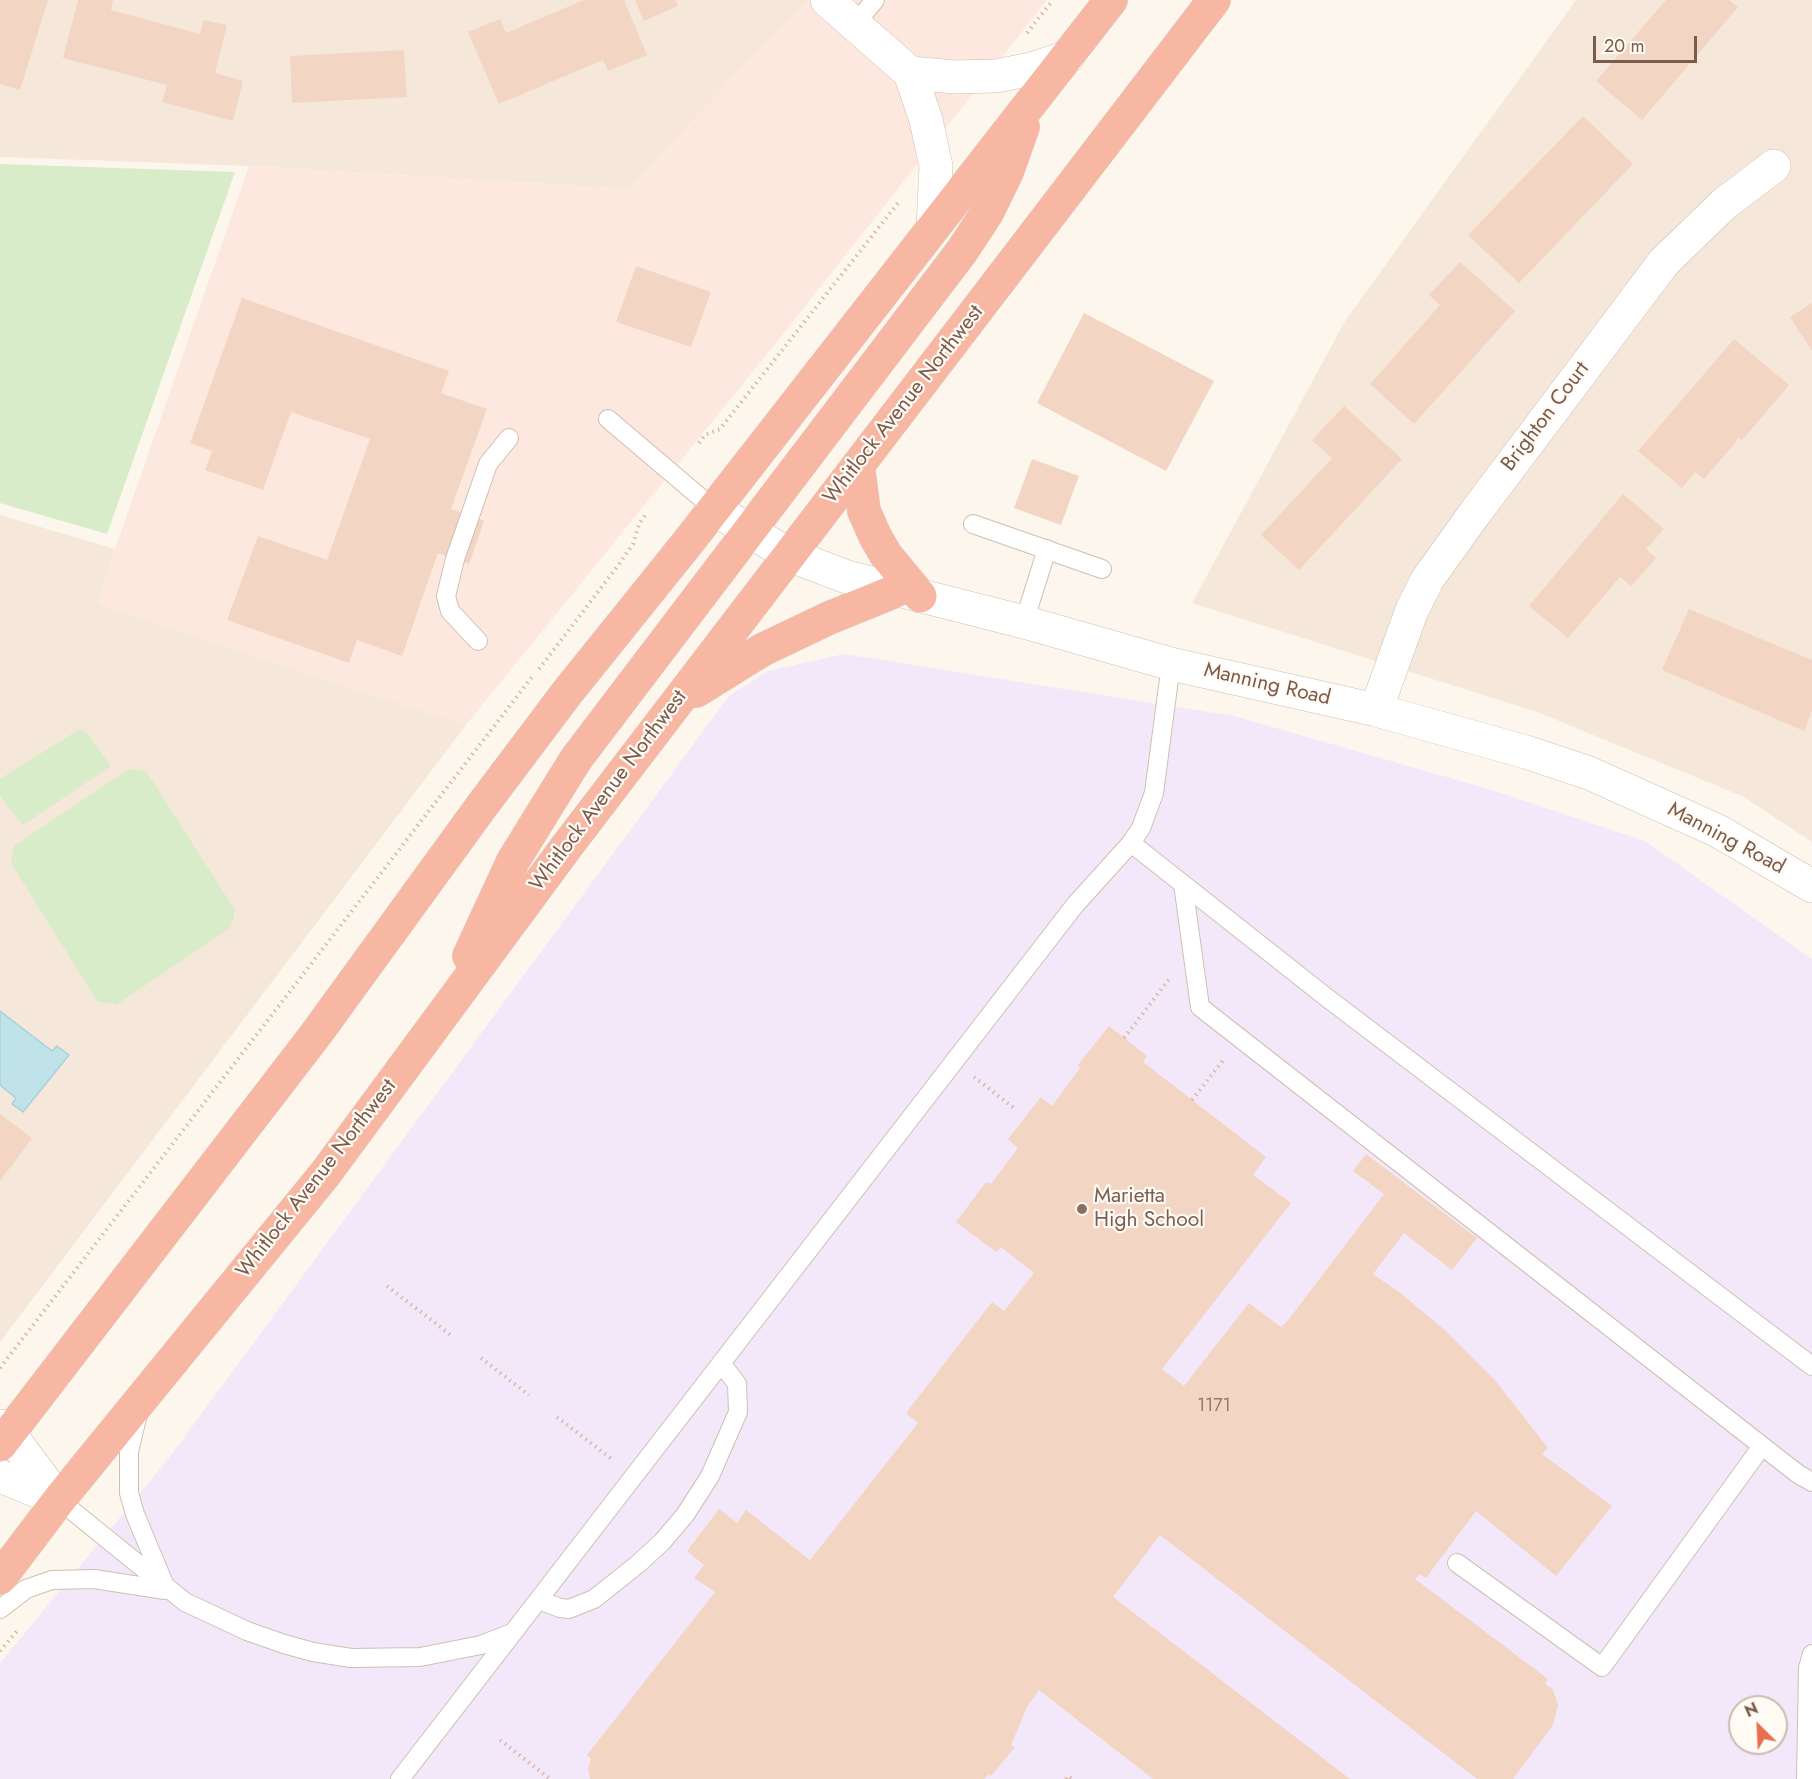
<!DOCTYPE html>
<html>
<head>
<meta charset="utf-8">
<style>
	body { margin:0 }
	#map { position:relative; width:1812px; height:1779px; overflow:hidden; background:#fdf6ec; font-family:Jost,sans-serif }
	canvas { display:block }
	.north { position:absolute; left:1728px; top:1695px; width:60px; height:60px; box-sizing:border-box; background:#fffaf3; border:2px solid #cabbb1; border-radius:50%; rotate:336deg; font-size:16px; font-weight:700; line-height:24px; text-align:center; color:#7a5c4d }
	.north::after { content:''; display:block; margin:auto; width:21px; height:27px; background:#e76f51; clip-path:polygon(50% 0,100% 100%,50% 72%,0 100%) }
	.scale { position:absolute; left:1593px; top:36px; width:104px; height:27px; box-sizing:border-box; border:3px solid #7a5c4d; border-top:0; padding-left:8px; font-size:18px; line-height:21px; white-space:nowrap; color:#7a5c4d; -webkit-text-stroke:4px #fffaf3; paint-order:stroke }
</style>
</head>
<body>
<div id="map">
<canvas width="1812" height="1779"></canvas>
<div class="north">N</div>
<div class="scale">20 m</div>
</div>
<script>
const ctx = document.querySelector('canvas').getContext('2d');
ctx.lineJoin = 'round';
function fillPath(path, color) { ctx.fillStyle = color; ctx.fill(path, 'evenodd'); }
const poly = rows => new Path2D(rows.map(r => 'M' + r).join(''));
function strokePath(path, color, width, dash) { ctx.strokeStyle = color; ctx.lineWidth = width; ctx.lineCap = dash ? 'butt' : 'round'; ctx.setLineDash(dash || []); ctx.stroke(path); }
function write(font, color, halo, rows, align = 'center') {
  ctx.font = font + ' Jost,sans-serif'; ctx.lineWidth = 4.5; ctx.setLineDash([]); ctx.textBaseline = 'middle'; ctx.strokeStyle = halo; ctx.fillStyle = color; for (const [text, x, y, turn = 0] of rows) {
    ctx.save(); ctx.translate(x, y); ctx.rotate((+turn || 0) * Math.PI / 180); ctx.textAlign = isNaN(turn) ? turn : align; if (halo) ctx.strokeText(text, 0, 0); ctx.fillText(text, 0, 0); ctx.restore();
  }
}
fillPath(poly([
	[0,0,808,0,628,189,249,166,0,157],
	[1576,0,1812,0,1812,842,1744,797,1537,712,1192,603,1345,321],
	[0,515,115,549,98,604,466,725,0,1342]
]), '#f5e8da');
fillPath(poly([
	[808,0,1047,0,772,348,466,725,98,604,115,549,249,166,628,189]
]), '#fde8e0');
fillPath(poly([
	[844,654,1234,716,1492,790,1645,841,1812,959,1812,1779,0,1779,0,1663,169,1458,729,696,768,671],
	[1740,1707,1776,1707,1776,1743,1740,1743]
]), '#f3e8fa');
fillPath(poly([
	[0,164,235,172,107,534,0,503],
	[80,729,87,733,111,766,23,825,0,796,0,779],
	[129,769,146,771,235,910,231,927,116,1005,97,1001,11,863,14,846]
]), '#d8ecc9');
const water = poly([
	[0,1011,52,1051,57,1046,69,1055,23,1112,12,1104,16,1098,0,1085,0,1011]
]);
fillPath(water, '#bfe3e8');
strokePath(water, '#a5d3da', 1.5);
fillPath(poly([
	[0,0,48,0,20,90,0,84],
	[78,0,113,0,111,10,200,34,204,20,227,25,215,73,243,81,233,121,162,102,167,85,63,58],
	[584,0,624,0,647,55,608,71,603,60,499,104,468,32,500,19,506,33],
	[635,0,675,0,678,6,644,21],
	[1666,0,1729,0,1738,7,1642,120,1596,81],
	[404,50,407,97,292,103,290,56],
	[1583,116,1633,164,1519,283,1468,235],
	[1460,262,1515,311,1414,424,1370,384,1440,305,1429,295],
	[636,266,711,292,691,347,616,322],
	[242,298,449,371,441,393,487,409,451,509,484,521,469,564,438,553,402,656,357,640,349,663,227,620,258,536,327,560,370,439,291,412,263,490,205,470,212,451,190,443],
	[1812,303,1812,351,1790,317],
	[1084,313,1214,381,1166,471,1037,403],
	[1734,339,1789,385,1742,440,1739,438,1704,479,1695,472,1682,488,1638,451],
	[1344,406,1402,459,1299,570,1261,535,1332,458,1312,440],
	[1032,459,1079,476,1061,525,1014,508],
	[1623,494,1664,529,1646,549,1656,558,1631,586,1620,577,1568,638,1529,606],
	[1689,609,1812,660,1812,711,1804,731,1662,670],
	[1109,1026,1147,1056,1143,1062,1266,1157,1253,1175,1291,1203,1162,1369,1184,1386,1249,1303,1281,1327,1286,1323,1384,1194,1353,1171,1366,1154,1477,1238,1452,1270,1404,1233,1373,1274,1399,1292,1447,1332,1494,1379,1548,1448,1542,1454,1612,1506,1556,1576,1476,1511,1426,1578,1420,1574,1415,1579,1548,1679,1545,1684,1552,1688,1558,1704,1553,1725,1513,1779,1477,1779,1160,1535,1113,1597,1350,1779,1153,1779,1039,1690,1027,1707,1011,1745,1015,1747,991,1776,989,1774,984,1779,590,1779,588,1769,591,1759,587,1755,715,1592,694,1578,704,1565,687,1551,719,1509,737,1523,746,1510,810,1560,918,1423,906,1413,992,1302,1004,1311,1034,1273,1001,1247,996,1252,956,1222,986,1182,991,1184,1018,1148,1008,1139,1041,1097,1052,1106,1080,1068,1078,1065],
	[0,1114,32,1138,0,1181]
]), '#f3d5c3');
const lane = poly([
	[855,24,875,0],
	[608,419,714,509],
	[973,524,1102,569],
	[1024,622,1047,549],
	[478,641,450,611,446,596,455,559,488,464,509,438],
	[1131,843,1326,997,1812,1366],
	[1183,884,1200,1007,1798,1474,1812,1482],
	[138,1414,129,1451,129,1493,135,1514,165,1586],
	[59,1500,185,1602,247,1631,284,1644,313,1652,351,1658,420,1657,481,1645,512,1633],
	[1457,1563,1602,1667,1762,1446],
	[539,1600,560,1608,569,1609,594,1599,638,1564,662,1542,685,1515,710,1476,738,1412,737,1384,721,1363],
	[0,1609,26,1589,52,1580,94,1579,165,1590],
	[400,1779,1075,905,1131,843,1141,828,1154,793,1171,664],
	[1806,1779,1808,1668,1812,1654]
]);
const street = poly([
	[827,0,910,73,926,120,936,166,933,227],
	[910,73,955,77,996,76,1032,69,1068,57],
	[714,509,789,555,847,577,1024,622,1171,664,1376,710,1526,752,1589,773,1718,831,1812,886],
	[1376,710,1412,610,1427,580,1475,513,1664,262,1724,204,1774,166],
	[0,1426,9,1433,59,1500],
	[0,1476,59,1500]
]);
const highway = poly([
	[858,465,864,511,875,536,886,555,920,596],
	[696,691,762,650,829,618,898,590],
	[469,956,513,861,576,759,962,251,987,213,1007,172,1023,127],
	[0,1445,316,1034,481,807,566,694,689,541,1111,0],
	[0,1578,59,1500,325,1174,567,846,1214,0]
]);
strokePath(lane, '#d1beb0', 20);
strokePath(street, '#d1beb0', 34);
strokePath(highway, '#dad1cd', 34);
strokePath(poly([
	[1027,33,1053,0],
	[699,443,705,435,720,429,898,203],
	[539,669,617,567,633,544,639,524,646,514],
	[1124,1038,1170,978],
	[974,1077,1014,1108],
	[1192,1100,1224,1059],
	[387,1286,452,1336],
	[481,1358,529,1395],
	[0,1368,532,677],
	[557,1417,613,1460],
	[0,1651,17,1631],
	[500,1740,550,1779],
	[1066,1779,1068,1776,1072,1779]
]), '#d9b8a5', 4, [1.5, 4.5]);
strokePath(lane, '#fff', 18);
strokePath(street, '#fff', 33);
strokePath(highway, '#f7b7a3', 33);
for (const [x, y, r, color] of [
	[1082,1209,6,"#8d6e63"]
]) { const dot = new Path2D(); dot.arc(x, y, r, 0, 2 * Math.PI); ctx.fillStyle = color; ctx.fill(dot); strokePath(dot, '#fffaf3', 2); }
write('18px', '#987a6a', null, [
	["1171",1214,1407]
]);
write('21px', '#7a5c4d', '#fffaf3', [
	["Whitlock Avenue Northwest",904,405,-52],
	["Brighton Court",1546,417,-53],
	["Manning Road",1267,685,13],
	["Whitlock Avenue Northwest",609,791,-53],
	["Manning Road",1726,839,28],
	["Whitlock Avenue Northwest",317,1179,-52]
]);
write('21px', '#785e54', '#fffaf3', [
	["Marietta",1094,1197],
	["High School",1094,1221]
], 'left');
</script>
</body>
</html>
